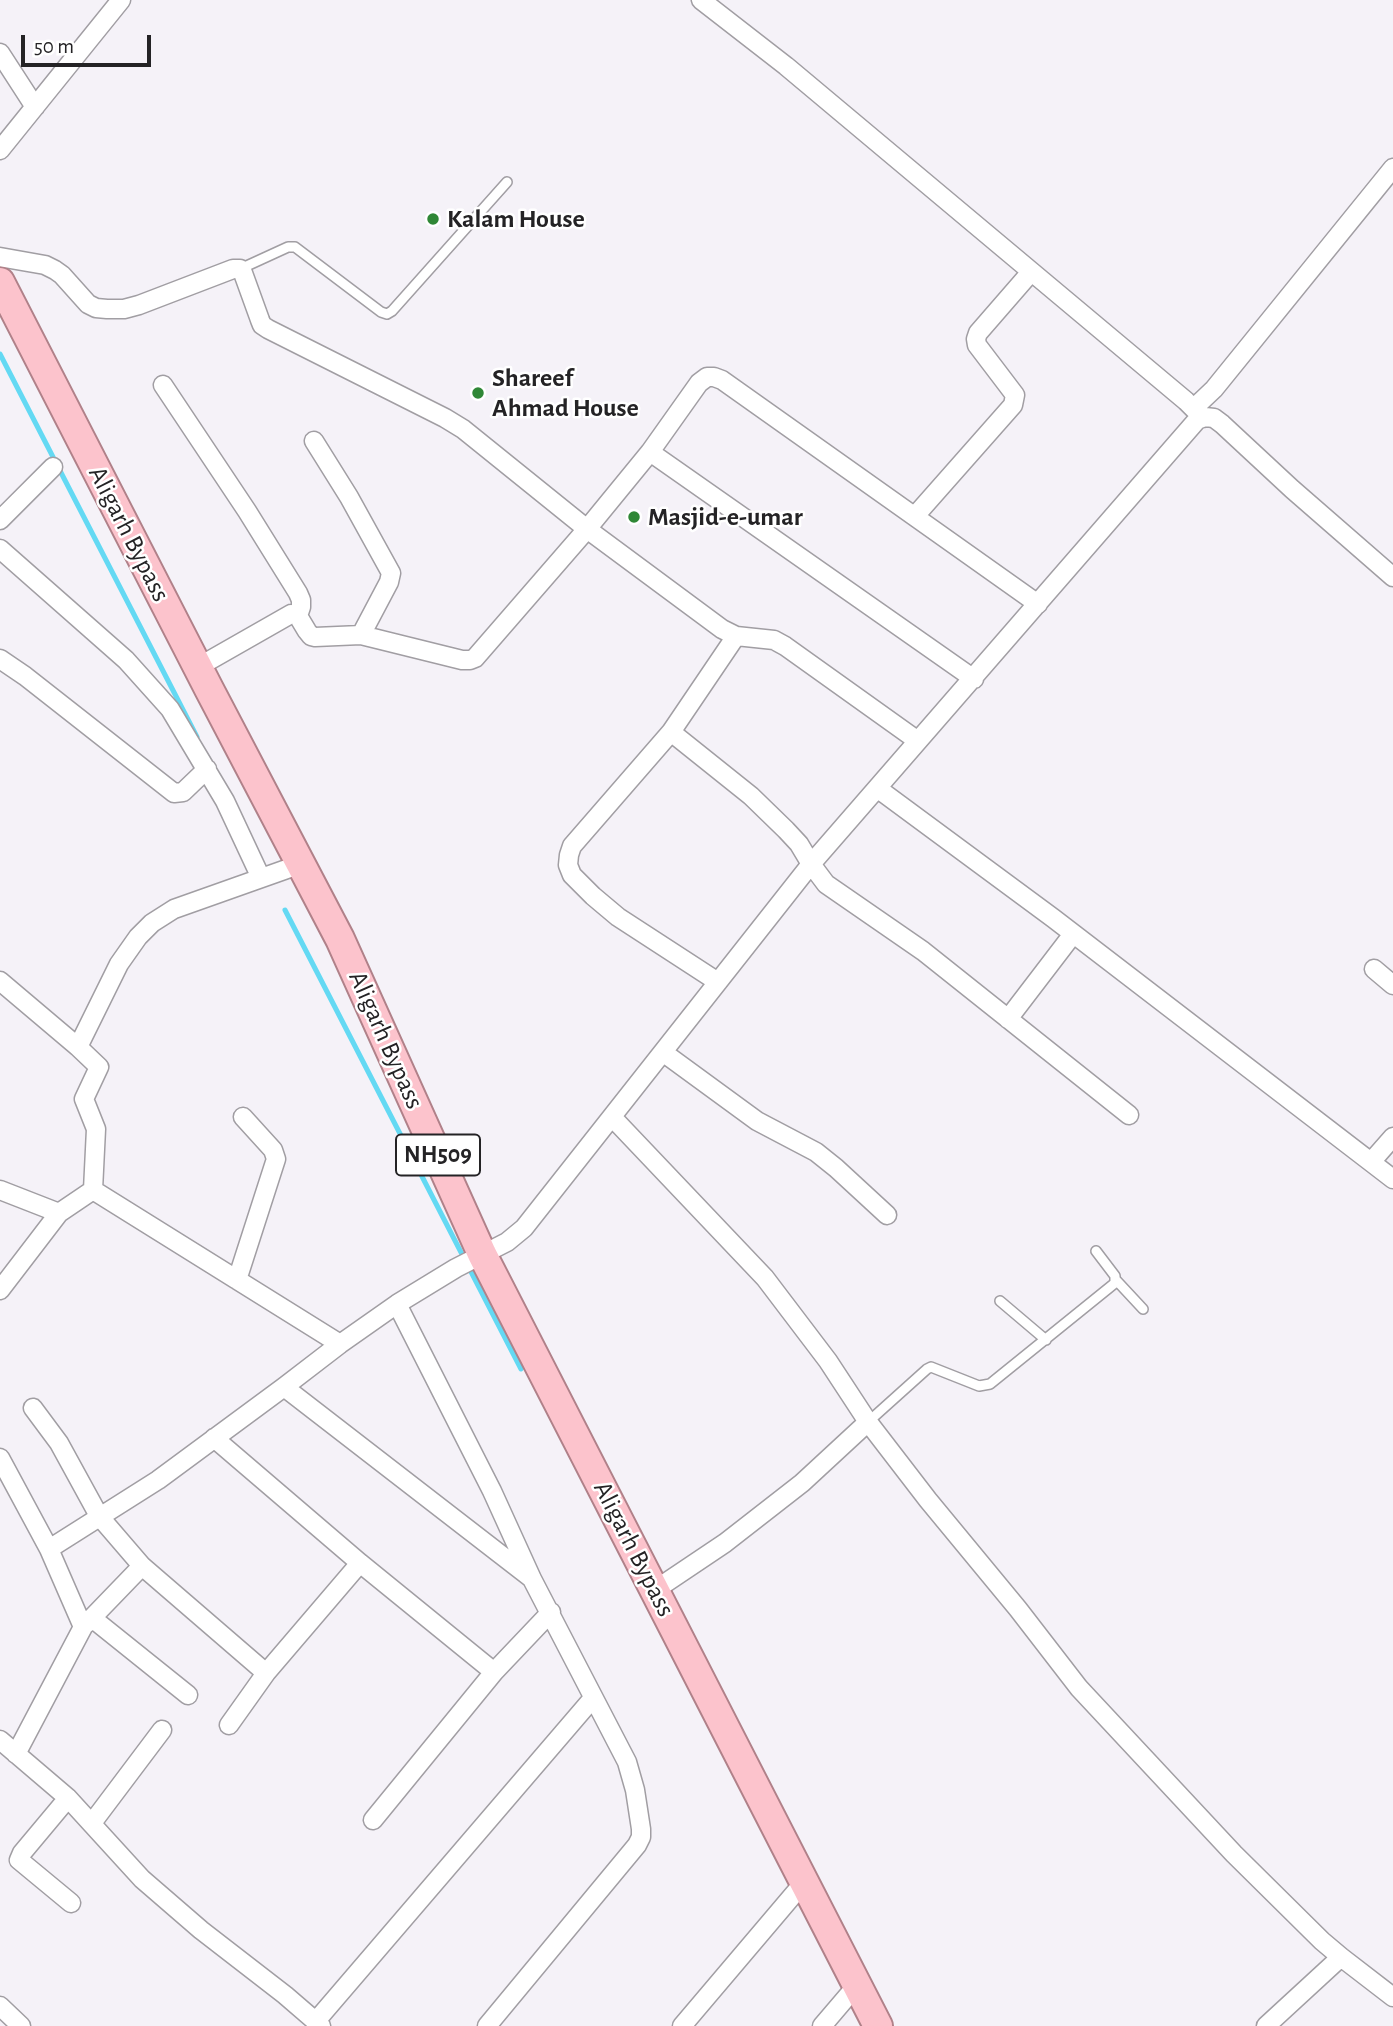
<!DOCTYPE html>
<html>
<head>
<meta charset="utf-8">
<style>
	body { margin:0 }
	#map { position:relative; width:1393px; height:2026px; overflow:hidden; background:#f5f2f8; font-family:"Alegreya Sans",sans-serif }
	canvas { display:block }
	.scale { position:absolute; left:21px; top:35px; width:130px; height:32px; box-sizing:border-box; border:4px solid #242325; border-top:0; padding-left:9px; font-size:21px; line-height:24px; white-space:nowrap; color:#242325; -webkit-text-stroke:5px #fff; paint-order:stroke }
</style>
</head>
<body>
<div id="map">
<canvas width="1393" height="2026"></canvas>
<div class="scale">50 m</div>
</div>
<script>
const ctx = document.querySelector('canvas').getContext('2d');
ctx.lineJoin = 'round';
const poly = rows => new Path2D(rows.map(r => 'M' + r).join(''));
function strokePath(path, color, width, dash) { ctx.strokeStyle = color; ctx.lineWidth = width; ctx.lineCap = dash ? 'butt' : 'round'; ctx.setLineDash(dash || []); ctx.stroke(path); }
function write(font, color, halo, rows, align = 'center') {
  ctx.font = font + ' "Alegreya Sans",sans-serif'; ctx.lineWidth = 5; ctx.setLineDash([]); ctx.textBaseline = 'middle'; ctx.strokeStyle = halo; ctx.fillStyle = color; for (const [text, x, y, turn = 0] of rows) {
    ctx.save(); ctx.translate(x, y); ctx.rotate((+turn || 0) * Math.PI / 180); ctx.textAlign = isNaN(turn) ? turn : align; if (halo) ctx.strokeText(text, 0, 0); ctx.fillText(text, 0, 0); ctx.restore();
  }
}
strokePath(poly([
	[0,354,197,737],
	[285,910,521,1369]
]), '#64d9f3', 5);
const service = poly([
	[240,269,288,247,295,247,381,312,387,314,392,311,507,182],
	[1116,1280,1143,1309],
	[1000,1301,1046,1340],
	[868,1422,927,1369,931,1367,979,1386,990,1384,1115,1283,1115,1276,1096,1251]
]);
const minor = poly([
	[701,0,786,66,1186,401,1203,418],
	[0,53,35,107],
	[0,150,121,0],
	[0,257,45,265,55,270,62,275,88,304,96,308,107,309,124,309,139,305,233,269,240,269,243,273,260,320,262,325,268,329,445,418,463,429,587,529,722,629,736,636,774,640,785,646,918,741],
	[163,385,247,511,298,593,301,600,301,607,298,616],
	[1194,408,1214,389,1393,168],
	[314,441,349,497,391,573,389,582,361,635],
	[650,452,974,679],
	[915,516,1013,405,1015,395,977,345,976,339,978,333,1031,272],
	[0,520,53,467],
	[0,549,126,660,170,709,225,801,261,878],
	[0,659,25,676,174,793,183,792,207,769],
	[198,667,291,614,298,616,307,631,311,636,315,637,361,635,462,660,470,660,475,658,587,529,650,452,699,383,707,377,714,377,722,380,1038,604],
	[671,732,751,796,786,830,799,844,811,864,826,884,923,951,1129,1115],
	[877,788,1053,918,1393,1179],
	[1374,969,1393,985],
	[0,981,78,1047,99,1067,84,1099,96,1129,93,1190],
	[718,982,618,917,593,896,572,875,568,865,569,855,572,846,671,732,736,636],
	[1008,1019,1073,934],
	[78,1047,119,964,138,937,152,923,174,909,301,864],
	[664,1053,757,1121,816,1152,836,1168,887,1215],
	[612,1117,765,1278,828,1361,868,1422,928,1500,1018,1609,1079,1688,1234,1854,1322,1941,1341,1957,1393,1997],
	[1371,1162,1393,1137],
	[0,1190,59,1213,93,1190,340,1344],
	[237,1280,276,1159,273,1150,243,1117],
	[0,1290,59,1213],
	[397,1304,492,1491,532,1579,627,1762,635,1790,641,1829,641,1837,637,1845,487,2026],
	[284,1387,531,1578],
	[33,1408,59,1443,99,1516,142,1566,266,1673],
	[214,1438,360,1563,494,1672],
	[0,1458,49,1549,83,1627,16,1754],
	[49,1549,158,1480,284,1387,340,1344,397,1304,456,1268,507,1242,524,1228,811,864,1197,420,1205,417,1214,418,1222,424,1292,489,1393,577],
	[655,1590,725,1543,802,1483,868,1422],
	[92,1618,188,1695],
	[86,1624,142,1566],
	[229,1725,266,1673,360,1563],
	[0,1740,68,1798,142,1879,201,1930,285,1995,321,2026],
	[68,1798,22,1853,19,1860,71,1903],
	[373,1820,494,1672,551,1612],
	[92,1823,162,1730],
	[0,2006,21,2026],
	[316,2021,593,1698],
	[682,2026,805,1881],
	[822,2026,857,1985],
	[1266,2026,1341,1957]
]);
const trunk = poly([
	[0,282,209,689,340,939,482,1254,878,2026]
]);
strokePath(service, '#a19ea3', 12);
strokePath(minor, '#a19ea3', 21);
strokePath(trunk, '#b08189', 32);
strokePath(service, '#fff', 9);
strokePath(minor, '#fff', 18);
strokePath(trunk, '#fcc3cc', 28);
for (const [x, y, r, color] of [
	[433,219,7,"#2f8736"],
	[478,393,7,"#2f8736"],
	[634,517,7,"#2f8736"]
]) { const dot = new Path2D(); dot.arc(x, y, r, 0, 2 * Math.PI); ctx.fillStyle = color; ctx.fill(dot); strokePath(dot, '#fff', 2.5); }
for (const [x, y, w] of [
	[438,1155,84]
]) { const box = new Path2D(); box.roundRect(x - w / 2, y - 20.5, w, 41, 5); ctx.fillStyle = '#fff'; ctx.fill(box); strokePath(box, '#242325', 2); }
write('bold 24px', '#242325', null, [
	["NH509",438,1155]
]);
write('bold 26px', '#242325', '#fff', [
	["Kalam House",447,219],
	["Shareef",492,378],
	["Ahmad House",492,408],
	["Masjid-e-umar",648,517]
], 'left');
write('26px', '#242325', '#fff', [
	["Aligarh Bypass",129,534,63],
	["Aligarh Bypass",386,1040,66],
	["Aligarh Bypass",634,1549,63]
]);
</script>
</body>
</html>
